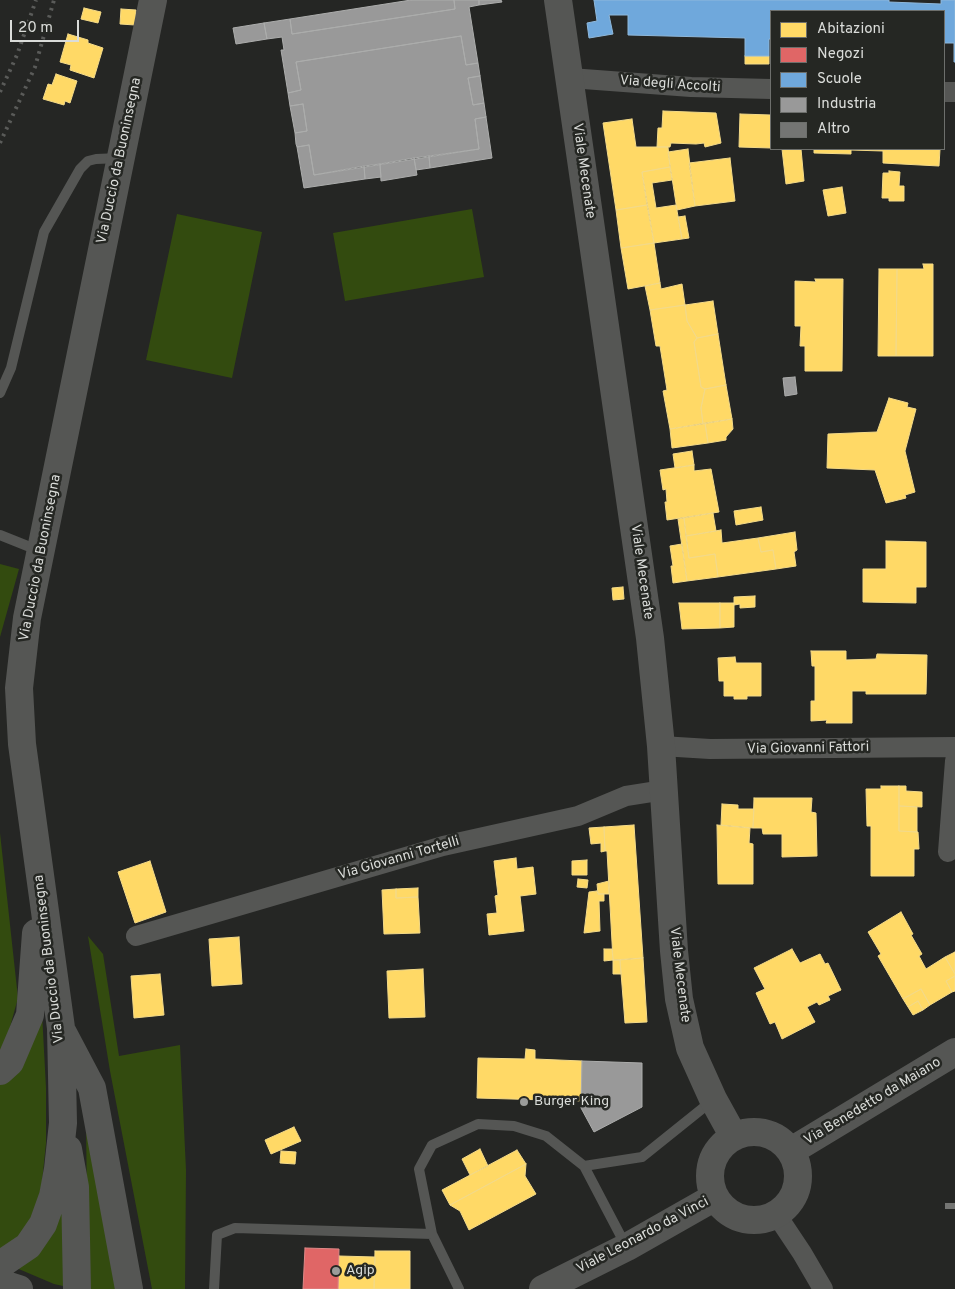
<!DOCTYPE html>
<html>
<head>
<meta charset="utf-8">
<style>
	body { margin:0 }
	#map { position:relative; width:955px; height:1289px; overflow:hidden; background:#252624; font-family:Overpass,sans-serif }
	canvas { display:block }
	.legend { position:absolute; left:770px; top:10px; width:175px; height:140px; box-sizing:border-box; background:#252723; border:1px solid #6d6f6c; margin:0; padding:6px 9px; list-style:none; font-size:15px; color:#dadcd9 }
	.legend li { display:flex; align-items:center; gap:10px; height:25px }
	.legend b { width:25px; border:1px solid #6d6f6c }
	.scale { position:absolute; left:10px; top:20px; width:69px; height:22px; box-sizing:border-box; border:2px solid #dadcd9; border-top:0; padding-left:6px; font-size:15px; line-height:18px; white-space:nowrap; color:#dadcd9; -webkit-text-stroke:4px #252723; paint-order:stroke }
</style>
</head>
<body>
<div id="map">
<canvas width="955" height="1289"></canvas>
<ul class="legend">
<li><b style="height:14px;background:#ffd966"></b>Abitazioni</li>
<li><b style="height:14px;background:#e06666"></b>Negozi</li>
<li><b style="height:14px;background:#6fa8dc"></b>Scuole</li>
<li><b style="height:14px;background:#999"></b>Industria</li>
<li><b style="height:14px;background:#747573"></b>Altro</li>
</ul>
<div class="scale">20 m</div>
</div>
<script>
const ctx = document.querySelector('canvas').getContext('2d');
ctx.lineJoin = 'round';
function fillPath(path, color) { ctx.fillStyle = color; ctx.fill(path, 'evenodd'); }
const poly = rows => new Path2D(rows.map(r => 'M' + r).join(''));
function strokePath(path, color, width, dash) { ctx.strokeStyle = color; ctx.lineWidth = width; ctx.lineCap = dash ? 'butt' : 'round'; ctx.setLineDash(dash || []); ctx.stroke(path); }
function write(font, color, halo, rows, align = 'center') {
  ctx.font = font + ' Overpass,sans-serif'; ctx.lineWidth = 5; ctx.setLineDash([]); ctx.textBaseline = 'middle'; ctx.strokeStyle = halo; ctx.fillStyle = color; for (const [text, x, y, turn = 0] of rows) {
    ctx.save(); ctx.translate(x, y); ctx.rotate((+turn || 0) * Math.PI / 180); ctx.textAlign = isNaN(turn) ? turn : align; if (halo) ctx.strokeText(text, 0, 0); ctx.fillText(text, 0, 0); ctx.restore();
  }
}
fillPath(poly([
	[472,209,484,277,345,301,333,233],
	[177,214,262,232,232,378,146,360],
	[0,564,19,569,0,637],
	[0,833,18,998,5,1045,0,1051],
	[88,936,103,954,119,1056,180,1045,186,1170,185,1289,152,1289,110,1071],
	[41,994,46,1088,46,1143,42,1182,37,1210,30,1228,0,1253,0,1084],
	[86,1122,119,1289,88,1289],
	[65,1190,63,1286,54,1284,14,1267]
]), '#334b0f');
const homes = poly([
	[84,8,101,12,98,23,81,19,84,8],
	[121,9,136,10,135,25,120,24,121,9],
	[68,34,88,40,88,43,103,48,94,78,70,70,71,65,60,62,68,34],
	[745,56,769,56,769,64,745,64,745,56],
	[56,74,77,81,70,103,65,101,64,105,43,99,48,84,52,85,56,74],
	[663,111,716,113,721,143,705,147,704,143,696,144,671,143,670,147,657,147,658,128,662,128,663,111],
	[740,114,771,115,771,148,739,147,740,114],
	[632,119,636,147,668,147,670,167,642,172,647,205,616,210,603,123,632,119],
	[688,149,695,206,677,210,668,152,688,149],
	[782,149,801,149,804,181,786,184,782,149],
	[814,149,940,149,939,166,883,163,883,151,851,150,851,154,814,153,814,149],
	[730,158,735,201,695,206,689,163,730,158],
	[670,167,672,180,652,183,656,208,676,205,682,239,654,243,642,172,670,167],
	[889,171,900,172,899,186,904,186,904,201,889,201,889,198,882,198,883,173,889,173,889,171],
	[842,187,846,213,828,216,823,190,842,187],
	[647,205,654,243,621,248,616,210,647,205],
	[685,216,689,238,682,239,678,217,685,216],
	[654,243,660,283,628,289,621,248,654,243],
	[923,264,933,264,933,356,896,356,897,269,924,269,923,264],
	[879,269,897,269,896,356,878,356,879,269],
	[815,279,843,279,842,371,805,371,805,346,800,346,801,326,795,326,795,281,816,282,815,279],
	[660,283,661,289,682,284,685,305,650,310,645,286,660,283],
	[713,301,718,334,697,338,687,321,685,305,713,301],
	[685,305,687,321,697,338,694,342,701,387,705,389,701,408,703,424,670,429,663,391,667,390,660,346,656,346,650,310,685,305],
	[718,334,726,385,705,389,701,387,694,342,697,338,718,334],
	[726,385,732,419,703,424,701,408,705,389,726,385],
	[889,398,908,403,907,407,916,409,905,451,915,492,905,495,906,498,886,503,875,470,827,468,828,434,877,432,889,398],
	[732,419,733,429,726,437,726,440,708,443,705,423,732,419],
	[705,423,708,443,672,448,670,429,705,423],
	[692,451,694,465,675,468,673,454,692,451],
	[694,465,694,471,711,469,719,512,667,520,665,502,667,502,666,489,663,490,660,470,694,465],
	[761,507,763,520,736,525,734,511,761,507],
	[713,513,716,531,686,536,684,518,713,513],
	[684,518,689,558,715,554,718,577,687,581,678,519,684,518],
	[721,530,722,543,758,538,761,552,773,550,776,569,718,577,715,554,689,558,686,536,721,530],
	[795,532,797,550,794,552,796,566,776,569,773,550,761,552,758,538,795,532],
	[886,541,926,542,926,587,916,587,916,603,863,602,863,569,886,569,886,541],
	[682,544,687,581,673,583,671,566,673,566,670,546,682,544],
	[623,587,624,599,613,600,612,588,623,587],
	[755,596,755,607,740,608,740,604,734,605,734,597,755,596],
	[679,603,720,603,720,628,682,629,679,603],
	[720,603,734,603,734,627,720,628,720,603],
	[811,651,846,651,846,660,876,659,877,654,927,655,926,694,866,694,866,691,852,691,852,723,826,723,827,720,811,721,811,701,815,701,815,666,812,666,811,651],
	[735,657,736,663,761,663,761,696,747,696,747,699,734,699,734,696,724,696,724,681,719,681,718,658,735,657],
	[881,786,899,786,899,831,918,832,919,849,914,849,914,876,871,876,871,826,867,826,866,789,881,789,881,786],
	[899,786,906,786,906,791,922,792,922,807,899,806,899,786],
	[754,798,812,798,811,812,816,813,817,856,782,857,782,834,763,834,762,828,753,828,754,798],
	[722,804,738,805,738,809,754,809,753,828,721,825,722,804],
	[899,806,917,807,917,832,899,831,899,806],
	[634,825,643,958,613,960,607,851,605,851,604,827,634,825],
	[717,825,750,828,749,843,753,844,753,884,718,884,717,825],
	[604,827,605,851,601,852,601,843,591,844,589,828,604,827],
	[516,858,517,869,533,867,536,894,520,896,524,931,489,935,487,914,497,913,495,896,498,895,494,861,516,858],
	[587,860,587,875,572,875,572,861,587,860],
	[150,861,166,912,135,923,118,872,150,861],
	[578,879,588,880,587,888,577,887,578,879],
	[609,881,609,894,598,894,597,884,609,881],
	[418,888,418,897,396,898,396,889,418,888],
	[396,889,396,898,418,897,420,933,384,934,382,890,396,889],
	[597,891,598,894,604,894,604,901,599,901,600,931,584,933,589,892,597,891],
	[901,912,913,934,911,935,922,954,919,956,926,969,945,957,955,974,955,976,946,981,952,992,930,1005,921,989,903,999,878,956,881,954,868,932,901,912],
	[239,937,242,984,212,986,209,939,239,937],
	[604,949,612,949,613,960,604,961,604,949],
	[792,949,800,963,820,954,825,964,828,963,841,990,828,996,830,1000,819,1005,817,1002,807,1007,815,1022,782,1039,775,1022,770,1024,756,993,765,989,754,968,792,949],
	[955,952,955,974,945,957,955,952],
	[643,958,647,1022,625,1023,620,960,643,958],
	[613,960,620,960,621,974,613,974,613,960],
	[423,969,425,1017,389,1018,387,971,423,969],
	[160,974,164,1015,134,1018,131,976,160,974],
	[955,976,955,991,952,992,946,981,955,976],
	[921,989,930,1005,923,1010,918,1001,908,1007,903,999,921,989],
	[918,1001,923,1010,913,1015,908,1007,918,1001],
	[526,1049,535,1050,535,1059,582,1061,581,1101,477,1098,478,1058,525,1059,526,1049],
	[294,1127,301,1141,271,1154,265,1140,294,1127],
	[480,1149,488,1166,470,1175,462,1159,480,1149],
	[517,1150,526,1164,450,1205,442,1190,517,1150],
	[281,1151,296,1152,295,1164,280,1163,281,1151],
	[526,1164,525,1176,536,1194,469,1230,460,1211,450,1205,526,1164],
	[375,1251,410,1251,410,1289,374,1289,375,1251],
	[339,1256,375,1257,374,1289,338,1289,339,1256]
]);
fillPath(homes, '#ffd966');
strokePath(homes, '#f4da88', 1);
const shops = poly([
	[305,1248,339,1249,338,1289,303,1289,305,1248]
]);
fillPath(shops, '#e06666');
strokePath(shops, '#de8988', 1);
const schools = poly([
	[594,0,889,0,889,2,941,4,941,0,955,0,955,62,954,62,954,43,944,43,944,11,771,11,771,39,769,39,769,56,745,56,745,38,628,35,628,15,609,15,613,34,589,38,587,23,597,21,594,0]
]);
fillPath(schools, '#6fa8dc');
strokePath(schools, '#8fb8db', 1);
const industry = poly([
	[411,0,454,0,455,9,292,34,290,19,411,0],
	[454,0,479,0,479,5,469,7,478,63,466,65,461,36,296,62,301,90,288,93,281,50,284,50,282,37,267,39,264,23,290,19,292,34,455,9,454,0],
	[479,0,501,0,502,2,479,5,479,0],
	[264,23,267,39,236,44,233,28,264,23],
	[461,36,466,65,478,63,480,76,468,78,473,105,484,103,486,117,475,119,479,149,314,175,309,145,297,147,296,144,295,133,307,131,303,104,290,106,288,93,301,90,296,62,461,36],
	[480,76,484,103,473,105,468,78,480,76],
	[303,104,307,131,295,133,290,106,303,104],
	[486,117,492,158,430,168,429,156,479,149,475,119,486,117],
	[309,145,314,175,364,166,365,179,304,188,297,147,309,145],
	[429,156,430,168,416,170,414,158,429,156],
	[414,158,417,175,381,181,380,164,414,158],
	[380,164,381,177,365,179,364,166,380,164],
	[795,377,797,394,785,396,783,378,795,377],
	[582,1061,642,1063,642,1107,594,1132,581,1108,582,1061]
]);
fillPath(industry, '#999');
strokePath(industry, '#acadac', 1);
fillPath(poly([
	[945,1203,955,1203,955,1209,945,1209]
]), '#747573');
strokePath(poly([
	[0,393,11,368,44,232,80,169,88,161,96,159,120,158],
	[0,535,40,551],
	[584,1166,642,1157,713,1100],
	[214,1289,217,1235,235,1228,432,1234],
	[459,1289,432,1234,419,1169,432,1145,478,1124,514,1126,546,1136,584,1166,626,1246]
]), '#555654', 10);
strokePath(poly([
	[570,78,691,87,771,89],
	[944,92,955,92],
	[661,746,710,749,955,747],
	[948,852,955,761],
	[136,936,443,846,578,816,626,796,664,790],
	[776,1214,802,1253,823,1289]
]), '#555654', 20);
strokePath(poly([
	[558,0,650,638,661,746,674,951,679,999,690,1048,713,1099,734,1137],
	[63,1033,92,1088,129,1289],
	[0,1071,10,1062,30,1015,36,933],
	'710 1176a44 44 0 1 1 88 0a44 44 0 1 1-88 0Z',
	[68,1149,75,1187,77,1289],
	[791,1151,955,1052],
	[0,1265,28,1246,43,1224,53,1196,58,1169,63,1123,61,1028,22,744,19,688,27,618,153,0],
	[0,1283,19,1289],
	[543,1289,627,1247,715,1197]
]), '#555654', 28);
strokePath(poly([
	[0,92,17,55,36,0],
	[0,143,35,67,54,0]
]), '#5a5b59', 4, [2.5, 5]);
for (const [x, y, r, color] of [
	[524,1102,5,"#9b9c9a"],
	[336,1271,5,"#9b9c9a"]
]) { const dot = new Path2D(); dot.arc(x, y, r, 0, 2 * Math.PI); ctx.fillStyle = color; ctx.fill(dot); strokePath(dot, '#252723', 2); }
write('14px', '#dadcd9', '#252723', [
	["Via degli Accolti",670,85,4],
	["Via Duccio da Buoninsegna",120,161,-78],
	["Viale Mecenate",583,171,82],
	["Via Duccio da Buoninsegna",41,558,-79],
	["Viale Mecenate",641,572,82],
	["Via Giovanni Fattori",808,749,-1],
	["Via Giovanni Tortelli",399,859,-16],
	["Via Duccio da Buoninsegna",50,959,-97],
	["Viale Mecenate",679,975,83],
	["Via Benedetto da Maiano",873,1102,-31],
	["Viale Leonardo da Vinci",643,1236,-28]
]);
write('14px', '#dadcd9', '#252723', [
	["Burger King",534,1102],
	["Agip",346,1271]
], 'left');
</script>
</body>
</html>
